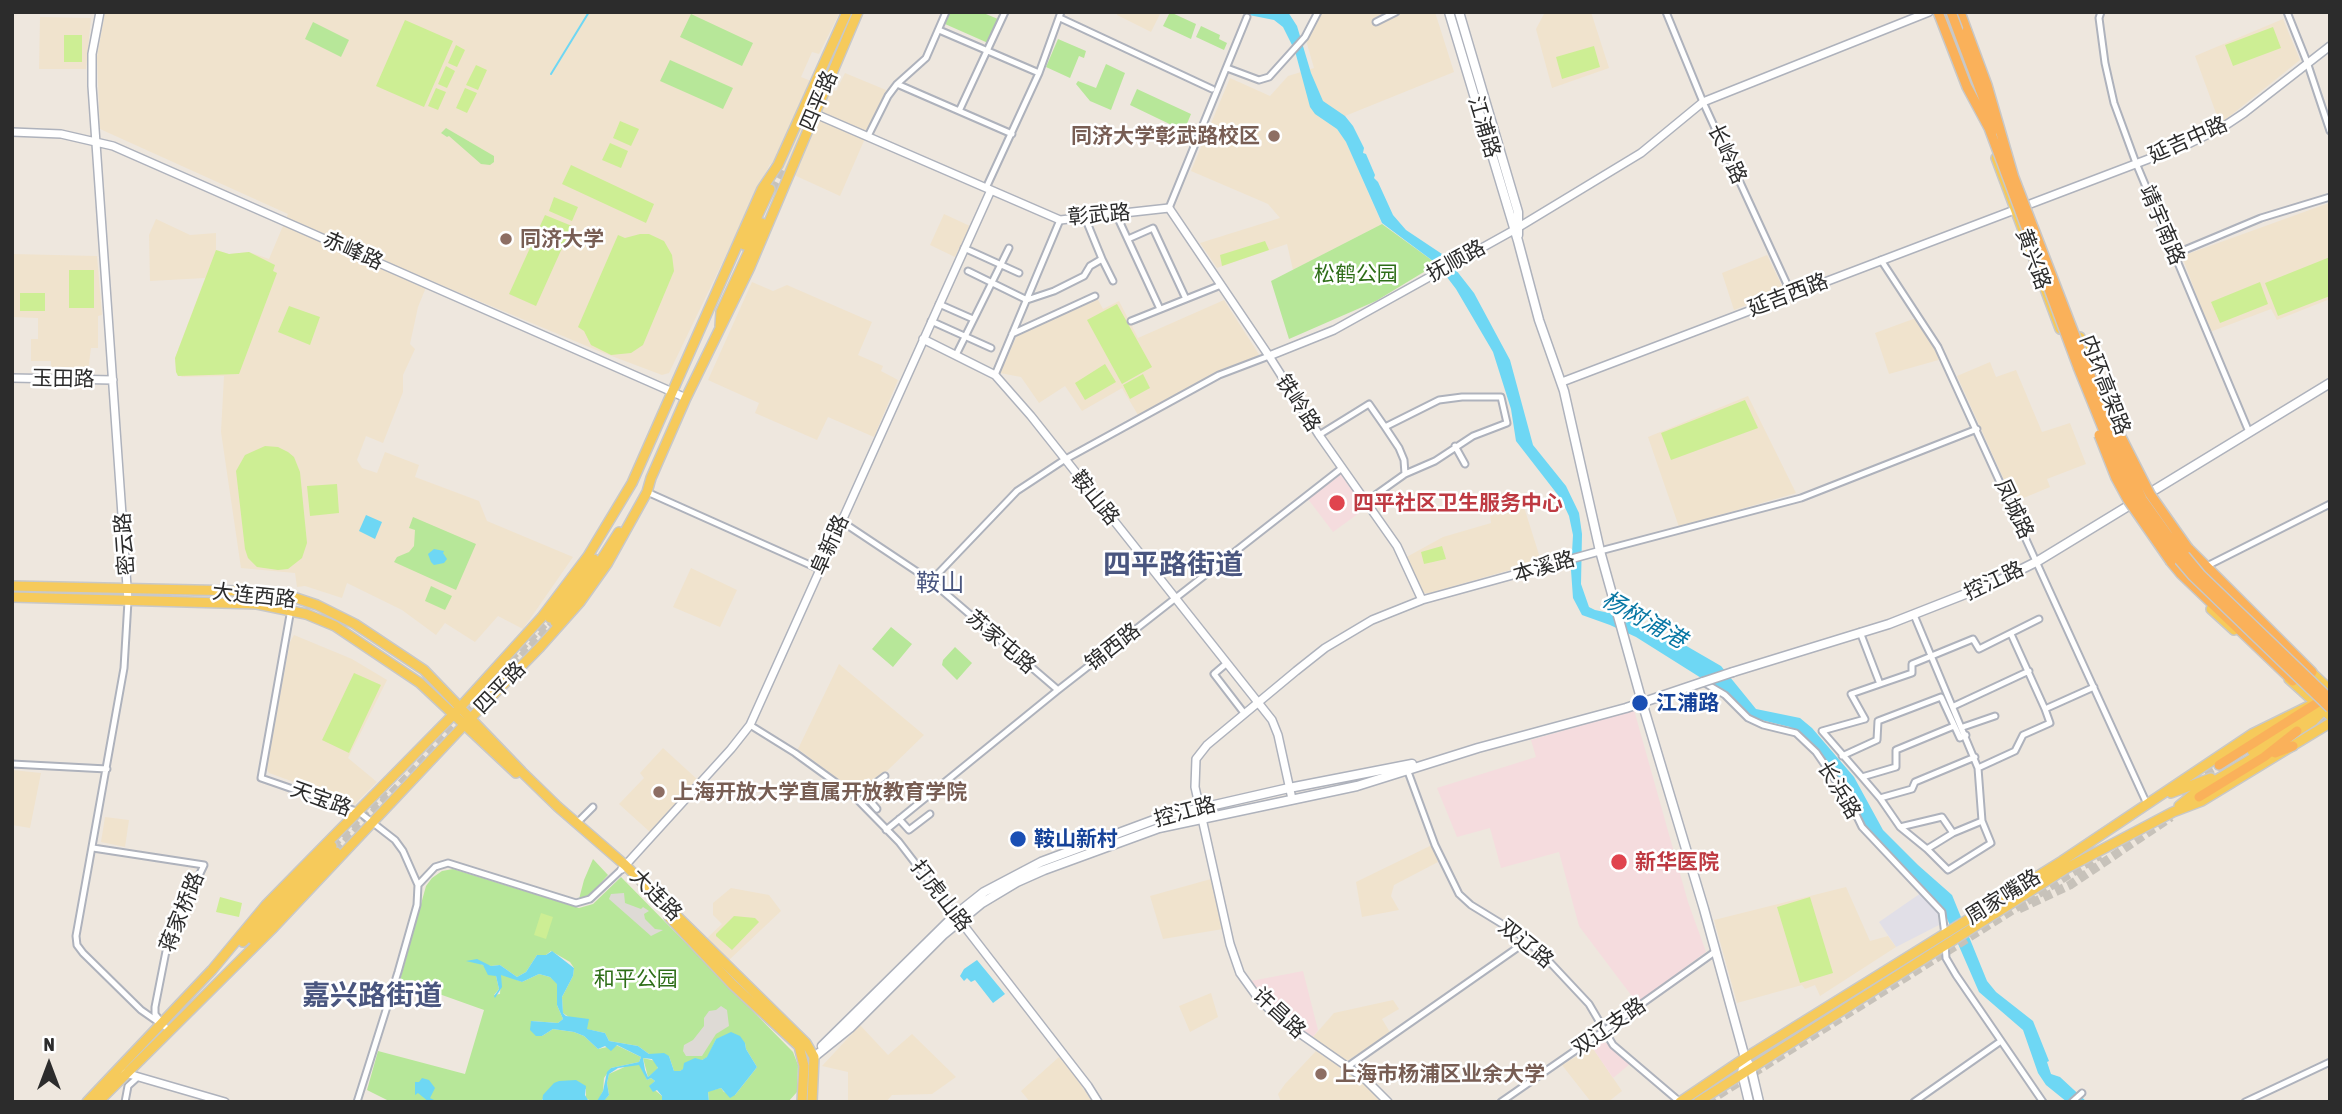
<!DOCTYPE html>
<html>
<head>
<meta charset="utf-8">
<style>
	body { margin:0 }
	#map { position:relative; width:2342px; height:1114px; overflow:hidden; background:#eee7de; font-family:"Asap Condensed",sans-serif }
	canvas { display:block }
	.frame { position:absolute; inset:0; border:14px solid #2c2c2c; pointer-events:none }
	.north { position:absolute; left:14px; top:1030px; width:70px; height:70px; -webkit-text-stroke:5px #fff; paint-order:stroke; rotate:0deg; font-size:19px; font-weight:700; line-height:28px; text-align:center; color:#2c2c2c }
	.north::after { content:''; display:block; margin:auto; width:24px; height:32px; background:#2c2c2c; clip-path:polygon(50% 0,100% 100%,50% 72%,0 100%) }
</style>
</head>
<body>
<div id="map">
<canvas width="2342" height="1114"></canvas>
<div class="frame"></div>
<div class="north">N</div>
</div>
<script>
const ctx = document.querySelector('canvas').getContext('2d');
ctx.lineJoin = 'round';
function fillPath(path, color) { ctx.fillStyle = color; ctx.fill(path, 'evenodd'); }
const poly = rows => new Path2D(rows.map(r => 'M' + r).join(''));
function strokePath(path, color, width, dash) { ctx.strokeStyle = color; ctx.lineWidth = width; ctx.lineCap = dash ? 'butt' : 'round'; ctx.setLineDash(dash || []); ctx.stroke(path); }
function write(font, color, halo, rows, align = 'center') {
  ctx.font = font + ' "Asap Condensed","Noto Sans SC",sans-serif'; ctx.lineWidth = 5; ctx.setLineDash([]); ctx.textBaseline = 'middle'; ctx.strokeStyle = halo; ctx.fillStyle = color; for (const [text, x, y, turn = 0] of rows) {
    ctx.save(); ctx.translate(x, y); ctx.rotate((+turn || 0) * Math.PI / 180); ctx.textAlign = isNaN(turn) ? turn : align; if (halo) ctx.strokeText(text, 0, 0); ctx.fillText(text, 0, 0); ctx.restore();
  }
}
fillPath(poly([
	[1921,893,1938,911,1939,925,1896,947,1879,922]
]), '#e1dfe7');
fillPath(poly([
	[105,12,840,12,819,54,812,52,801,77,836,91,845,73,886,90,840,196,770,164,669,373,662,375,601,352,429,280,418,307,410,344,415,349,403,375,403,392,383,443,366,436,357,460,362,468,377,473,385,452,419,465,415,477,479,501,487,521,573,557,523,629,498,616,475,642,445,623,436,635,402,610,347,583,342,598,305,586,297,587,295,573,241,568,221,432,224,376,182,377,176,372,175,358,205,278,150,281,149,235,156,219,190,235,216,233,216,250,229,254,249,252,269,259,288,214,100,129,97,57],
	[1118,12,1161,12,1151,32,1117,15],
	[1318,12,1435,12,1454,72,1345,116,1337,129,1346,142,1382,224,1293,270,1287,244,1217,268,1200,243,1280,218,1268,204,1191,171,1230,78,1270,96,1288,76,1314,68,1305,37],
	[1545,12,1591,12,1609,68,1552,88,1536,29],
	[40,17,91,18,86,69,39,69],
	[2283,19,2300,60,2220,124,2195,56],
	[2329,203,2330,299,2277,320,2271,309,2210,332,2182,256],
	[944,214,970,226,955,257,930,245],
	[12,254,97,256,102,315,98,316,98,348,91,348,88,371,51,371,51,361,31,361,31,339,38,339,38,318,12,317],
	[1767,255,1784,290,1734,310,1722,273],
	[752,282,773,291,787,285,872,322,858,355,883,366,881,371,898,380,874,437,828,417,817,440,755,413,759,403,708,380],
	[1096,296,1103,309,1119,301,1138,338,1224,300,1260,356,1211,376,1138,415,1122,388,1082,411,1065,386,1039,403,1021,377,1000,373,1018,333],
	[1916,318,1938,349,1942,359,1889,374,1875,333],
	[1990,362,1996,377,2016,370,2042,432,2070,423,2086,464,2047,479,2050,487,2014,502,1957,376],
	[1748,396,1796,493,1679,527,1648,437],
	[1524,507,1541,561,1430,593,1423,593,1403,559,1443,537,1491,523,1490,516],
	[691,568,737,590,720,627,673,607],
	[294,635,352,659,387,680,348,758,377,782,355,804,269,773,266,768,290,642],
	[839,664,924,735,888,770,857,793,798,749],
	[663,748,698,780,651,833,619,804,644,778,640,773],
	[12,770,41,773,30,828,12,825],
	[105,817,129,820,125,847,101,842],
	[1432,845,1438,862,1394,885,1391,896,1399,910,1362,917,1356,882],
	[1211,879,1223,929,1163,939,1150,896],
	[1846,887,1870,941,1888,936,1896,947,1820,996,1815,985,1805,989,1802,985,1737,1003,1714,920],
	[731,888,769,895,781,911,728,961,706,939,722,924,713,915,713,903],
	[1211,993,1218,1017,1190,1032,1179,1006],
	[1393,1000,1399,1009,1382,1019,1391,1034,1345,1062,1313,1037,1334,1013],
	[860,1025,888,1055,912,1034,956,1077,932,1094,892,1095,886,1102,848,1102,848,1072,822,1066],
	[1592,1047,1622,1091,1608,1102,1591,1102,1562,1065],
	[1316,1051,1368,1086,1380,1102,1281,1102,1278,1094,1285,1084],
	[1059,1057,1078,1080,1092,1102,1030,1102,1021,1091]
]), '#f0e3cd');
fillPath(poly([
	[1341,474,1366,508,1333,532,1308,499],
	[1634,710,1688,902,1706,952,1637,1003,1579,926,1559,852,1501,868,1490,828,1457,837,1437,788,1536,757,1531,740],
	[1303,971,1318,1030,1313,1037,1285,1018,1261,996,1251,981],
	[1601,1042,1607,1043,1630,1064,1613,1078,1592,1047]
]), '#f5dcde');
fillPath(poly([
	[950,12,981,12,998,19,988,43,945,24],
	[1170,12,1196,24,1191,39,1163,26],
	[691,14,753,43,742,66,680,37],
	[313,22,349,40,341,57,305,39],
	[1201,26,1220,35,1219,39,1227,43,1224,50,1196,37],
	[1058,39,1086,51,1084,58,1079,56,1070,78,1046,67],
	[670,60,733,88,723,109,660,81],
	[1106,64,1125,73,1111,110,1090,101,1076,84,1078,81,1096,88],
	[1137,89,1191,114,1184,131,1130,105],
	[446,128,494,156,494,162,490,165,481,164,449,136,447,137,441,133],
	[1382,224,1437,264,1376,301,1289,339,1271,281],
	[413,517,476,544,456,590,394,562,397,557,409,552,414,546,415,530,409,528],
	[431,586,452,596,445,610,425,601],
	[891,627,912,644,893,667,872,649],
	[955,647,972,663,957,680,942,665,943,660],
	[593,859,608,875,588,897,579,899,584,880],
	[453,869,579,908,593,904,621,877,793,1052,798,1065,797,1092,788,1102,709,1102,708,1091,721,1088,724,1092,735,1095,754,1071,757,1067,746,1049,745,1043,716,1039,708,1057,680,1071,674,1071,669,1056,649,1054,638,1046,609,1041,605,1033,586,1029,563,1013,562,997,573,976,574,968,570,962,551,951,546,955,537,955,526,972,517,977,500,965,491,966,475,962,483,965,496,976,499,989,494,995,500,994,501,975,505,975,522,982,539,974,550,977,558,984,557,1005,563,1019,558,1023,531,1021,542,1036,553,1029,574,1032,584,1036,598,1049,616,1045,641,1057,639,1062,611,1068,604,1078,603,1091,598,1101,592,1102,586,1098,586,1089,542,1099,542,1102,391,1102,367,1090,378,1051,465,1074,484,1010,400,980,426,886,432,878,442,871],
	[643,1058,656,1061,658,1069,648,1077],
	[629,1065,640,1065,647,1080,651,1078,655,1081,650,1086,662,1096,662,1102,602,1102,609,1095,607,1083,609,1074]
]), '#b7e799');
fillPath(poly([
	[405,20,453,41,424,107,376,86],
	[2273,27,2281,48,2233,66,2225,45],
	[64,35,82,35,82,62,64,62],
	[456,45,465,50,457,67,448,63],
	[1594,46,1600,67,1562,79,1556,57],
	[476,65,487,70,478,90,466,85],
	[446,66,455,71,447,88,438,84],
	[436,88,446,92,438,110,428,106],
	[465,88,477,93,467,113,456,108],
	[620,121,639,129,631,146,613,138],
	[610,143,628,151,621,168,602,160],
	[571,165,654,204,646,223,562,184],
	[554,197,578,207,572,221,549,211],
	[545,215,572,226,536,306,509,294],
	[640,234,649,234,664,241,672,255,674,271,643,345,631,353,611,355,591,345,584,331,578,327,618,235,625,238],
	[1265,241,1269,250,1222,266,1220,255],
	[216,250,229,254,249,252,275,265,273,271,277,273,239,374,178,376,176,372,175,358],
	[2330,257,2330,296,2278,316,2265,283],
	[69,270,94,270,94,308,69,308],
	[2260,282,2268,304,2220,323,2211,302],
	[20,293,45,293,45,311,20,311],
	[1117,304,1152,367,1122,384,1087,320],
	[289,306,320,317,310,345,278,332],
	[1105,364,1116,382,1085,400,1075,383],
	[1143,374,1150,388,1130,399,1123,385],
	[1745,400,1758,428,1671,460,1661,433],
	[265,446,278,447,288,452,294,457,300,472,307,543,302,558,288,569,278,570,257,567,248,558,245,549,236,471,245,455],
	[337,484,339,513,310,516,307,486],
	[1442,546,1446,559,1424,564,1421,552],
	[354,673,381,685,349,753,322,740],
	[220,897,242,903,239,917,216,912],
	[1810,897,1833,973,1800,983,1777,907],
	[541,913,553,917,546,939,534,935],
	[734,916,755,918,759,922,732,950,716,936,716,934]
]), '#cdee94');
fillPath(poly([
	[624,893,625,903,641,909,643,907,649,911,644,914,645,919,655,929,663,930,651,936,609,899,611,894],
	[721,1006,727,1010,729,1026,716,1034,702,1056,686,1056,683,1051,684,1045,693,1040,704,1026,704,1018,709,1011,716,1010]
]), '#dedad5');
fillPath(poly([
	[1234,12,1288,12,1297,26,1311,73,1323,101,1345,116,1353,126,1364,148,1363,153,1366,154,1375,175,1374,178,1378,182,1393,215,1406,230,1445,256,1474,293,1510,360,1533,445,1566,486,1579,513,1582,534,1581,584,1589,607,1595,610,1628,617,1683,644,1721,666,1756,709,1800,718,1812,728,1854,777,1883,830,1918,865,1952,895,1987,981,1996,992,2033,1021,2049,1061,2047,1062,2051,1074,2060,1077,2087,1102,2067,1102,2046,1085,2038,1073,2023,1030,1979,992,1945,914,1864,826,1835,773,1796,731,1790,727,1753,718,1725,693,1636,637,1610,625,1582,615,1573,598,1571,570,1573,535,1569,516,1561,499,1516,441,1511,409,1493,352,1456,289,1437,264,1382,223,1346,142,1337,129,1315,114,1310,107,1295,51,1283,27,1274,20],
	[366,515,382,522,375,539,359,531],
	[434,549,444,551,443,553,447,559,444,563,434,565,431,562,428,554],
	[552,951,574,968,573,976,562,997,563,1013,566,1016,589,1019,587,1029,605,1033,609,1041,638,1046,649,1054,664,1053,669,1056,674,1071,680,1071,683,1069,684,1063,695,1058,702,1060,707,1057,716,1039,731,1032,740,1036,745,1043,746,1049,757,1067,754,1071,735,1095,730,1098,721,1088,708,1092,709,1102,662,1102,662,1096,657,1090,653,1092,649,1086,655,1081,651,1078,647,1080,639,1065,618,1068,609,1074,607,1083,609,1095,603,1102,542,1102,543,1095,554,1083,559,1081,576,1080,586,1086,585,1095,588,1100,597,1101,603,1091,607,1072,611,1068,639,1062,641,1057,617,1045,611,1051,605,1046,598,1049,584,1036,574,1032,553,1029,542,1036,536,1036,530,1030,531,1021,558,1023,563,1019,557,1005,557,984,550,977,539,974,522,982,501,975,502,987,495,998,494,996,499,989,496,976,488,975,483,965,466,961,477,959,491,966,500,965,517,977,526,972,537,955,546,955],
	[643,1058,652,1059,658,1068,648,1077,645,1070],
	[977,960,1005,994,993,1003,975,980,971,982,967,978,964,981,960,976,964,969],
	[422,1078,429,1080,435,1088,430,1098,438,1102,429,1102,418,1093,415,1095,415,1082,419,1082]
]), '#6ed7f4');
strokePath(poly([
	[551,74,589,12]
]), '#6ed7f4', 2);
strokePath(poly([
	[770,189,781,167],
	[776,192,787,169],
	[500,669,550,618],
	[332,846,387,788],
	[336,852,555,622]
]), '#c7c2ba', 9, [9, 4.5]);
strokePath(poly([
	[2286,743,2328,719],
	[2181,786,2219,765],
	[2019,909,2070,885,2171,817],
	[1714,1084,1799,1029],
	[1707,1102,2100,855]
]), '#c7c2ba', 9, [9, 4.5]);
const minor = poly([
	[1666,12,1703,102,1791,293],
	[2101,12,2099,18,2105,63,2114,103,2136,163,2249,432],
	[2287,12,2307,62,2330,131],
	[1060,18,1212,89],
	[1376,22,1396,12],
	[939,30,1039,73],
	[1227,68,1259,80,1269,77,1305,37,1318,12],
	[897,84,1012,134],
	[960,109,1005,12],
	[868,136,888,96,897,84,926,58,946,12],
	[986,188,1039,73,1061,12],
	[1169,208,1247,17],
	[1116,214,1160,309],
	[1128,239,1153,228,1186,299],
	[964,248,1019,273],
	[2175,254,2261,218,2330,197],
	[1102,259,1113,281],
	[1881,260,1938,347,2147,804],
	[968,271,1027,300,1054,291,1084,276,1090,266,1102,259,1086,220],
	[939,304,973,319],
	[931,321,991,348],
	[1131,321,1221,285],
	[1012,334,1095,296],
	[956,355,1009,248],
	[995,375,1060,220],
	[1385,427,1399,448,1404,460,1405,474],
	[1319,435,1369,404,1385,427,1439,400,1462,397,1501,397,1507,423,1473,436,1435,461,1405,474,1367,501],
	[1455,446,1465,464],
	[647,492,819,569],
	[841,521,931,581,1058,690],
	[1600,551,1801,498,1977,429],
	[2209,565,2330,504],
	[931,581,1017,491,1064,460,1219,375,1269,356],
	[128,601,124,668,76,936,77,945,83,953,141,1010,171,1031],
	[291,609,261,778,359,812,395,840,403,851,418,885,417,905,398,972,357,1102],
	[1914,615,1978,768,1982,821,1991,843,1948,870,1927,849],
	[1860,632,1880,684,1912,673,1912,664,1973,639,1979,649,2039,619],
	[2011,634,2045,709,2094,687],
	[1227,663,1214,674,1244,713],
	[1703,682,1725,695,1748,718,1763,725,1796,733,1816,752,1849,800,1862,827,1942,912,1945,935],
	[1880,684,1851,694,1865,719,1822,731,1862,777,1896,767,1896,750,1954,726],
	[1954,706,2029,671],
	[750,725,795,753,853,795,899,842,955,915],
	[1963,727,1995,716],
	[1842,756,1877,740,1878,721,1941,697,1960,738,1966,735],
	[12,764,107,769],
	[1978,768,2015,751,2023,735,2050,723,2045,709],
	[1407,769,1435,845,1459,894,1471,905,1520,935,1544,956,1589,1004,1613,1045,1680,1102],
	[1862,777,1880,798,1912,789,1915,782,1975,757],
	[1880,798,1900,827,1942,817,1953,833],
	[877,809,864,794,865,791,885,776],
	[899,819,909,830,930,814],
	[577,823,593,807],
	[1900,827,1927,849,1953,833,1982,821],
	[886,830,1058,690,1342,468],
	[93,848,204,865,168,941,155,1007,155,1014,162,1023],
	[418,885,435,867,448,863,576,903,590,899,622,869],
	[1945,944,1946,958,1956,975,2043,1102],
	[1347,1067,1527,941],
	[125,1102,128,1086,138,1077],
	[1501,1102,1605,1030,1716,951],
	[1914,1102,2001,1041],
	[2072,1102,2082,1093],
	[2245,1102,2330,1062]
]);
const tertiary = poly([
	[100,12,92,54,92,86,128,601],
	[804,109,1060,220,1169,208,1269,356,1319,435,1397,546,1422,600],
	[12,132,61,134,113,146,686,398],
	[923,339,995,375,1031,416,1272,720,1278,735,1292,799],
	[1269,356,1334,330,1514,230,1641,153,1703,102,1929,12],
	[12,378,113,380],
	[1562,382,2188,144,2223,127,2244,113,2330,46],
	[622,869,731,749,750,725,991,190],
	[958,918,1088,1086,1098,1102],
	[125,1073,225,1102],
	[1388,1102,1365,1079,1279,1019,1258,998,1240,973,1230,944,1195,787,1196,759,1207,745,1296,671,1325,648,1372,620,1422,600,1600,551]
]);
const secondary = poly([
	[1449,12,1518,241,1539,320,1564,391,1600,551,1642,702,1704,909,1745,1058,1751,1068,1759,1102],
	[1459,12,1518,212,1518,235],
	[1733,672,1889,624,1996,582,2038,561,2330,383],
	[822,1046,955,915,984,892,1041,862,1162,817,1289,788,1412,764],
	[814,1057,850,1028,943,935,982,903,1017,882,1044,870,1159,828,1357,786,1478,748,1626,708,1703,682],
	[1745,1058,1742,1073,1749,1102]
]);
const primary = poly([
	[1996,158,2060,329],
	[744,245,770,189],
	[720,326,721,312,762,223],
	[2080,337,2113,422],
	[2149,498,2178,542],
	[12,586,241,591,290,596,317,605,355,624,424,670,522,772,558,807,625,865,806,1043,814,1057,812,1102],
	[12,597,257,604,306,614,335,626,420,683,516,773],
	[2211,609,2234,630],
	[550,618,594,559],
	[555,622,589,579,619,532],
	[2308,669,2330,690],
	[2289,679,2330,716],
	[2291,735,2313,721,2327,707],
	[2252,751,2292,728,2310,713,2316,704],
	[2171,793,2211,778],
	[2179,806,2196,792,2276,744],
	[669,917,732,984,799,1046,804,1066,802,1102],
	[253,940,336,852],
	[243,942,332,846],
	[87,1102,212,970,266,905,454,714,542,617,588,556,632,483,762,189,778,165,847,12],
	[98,1102,274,927,465,724,540,647,580,602,607,564,647,492,651,478,686,398,750,267,858,12],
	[1680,1102,1745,1058,2062,861,2252,734,2309,706],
	[1698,1102,2067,868,2173,812,2202,801,2330,723]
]);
const trunk = poly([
	[1945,12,1983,112],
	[1960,12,1967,31],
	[2188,548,2312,672],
	[2171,562,2181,574,2293,681],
	[2275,753,2293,746],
	[2219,765,2317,703],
	[2199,797,2264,757,2297,731]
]);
strokePath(minor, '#aeb2bc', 9);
strokePath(tertiary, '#aeb2bc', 10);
strokePath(secondary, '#aeb2bc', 11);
strokePath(primary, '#c8c8c8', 12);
strokePath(trunk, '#c8c8c8', 12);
strokePath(minor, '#fff', 5);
strokePath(tertiary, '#fff', 7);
strokePath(secondary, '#fff', 8);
strokePath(primary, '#f6ca5b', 9);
strokePath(trunk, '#fab15a', 9);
const secondaryBridge = poly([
	[1703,682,1733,672]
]);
const trunkBridge = poly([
	[1938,12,1967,87,1989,128,2078,367,2110,446,2137,502,2163,541,2193,576,2330,708],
	[1951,12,1995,129],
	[1967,31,1987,85,2014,178],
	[2013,175,2117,445,2142,499,2167,534,2201,575,2330,699],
	[2111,417,2150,494,2188,548],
	[2099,435,2116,478,2128,500,2171,562]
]);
strokePath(secondaryBridge, '#aeb2bc', 11, []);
strokePath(trunkBridge, '#c8c8c8', 12, []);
strokePath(secondaryBridge, '#fff', 8);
strokePath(trunkBridge, '#fab15a', 9);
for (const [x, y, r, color] of [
	[1274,136,7,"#8d6e63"],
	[506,239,7,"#8d6e63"],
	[1337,503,9,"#e0444e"],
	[1640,703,9,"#1a4fb4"],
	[659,792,7,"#8d6e63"],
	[1018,839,9,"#1a4fb4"],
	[1619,862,9,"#e0444e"],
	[1321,1074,7,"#8d6e63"]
]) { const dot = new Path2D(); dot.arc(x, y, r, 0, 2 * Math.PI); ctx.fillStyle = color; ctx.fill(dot); strokePath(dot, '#fff', 2.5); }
write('21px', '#2c2c2c', '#fff', [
	["四平路",819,101,-67],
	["江浦路",1484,127,73],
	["延吉中路",2188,140,-24],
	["长岭路",1727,154,65],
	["彰武路",1099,215,-5],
	["靖宇南路",2162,225,67],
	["赤峰路",353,251,24],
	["黄兴路",2033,259,70],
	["抚顺路",1456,261,-29],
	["延吉西路",1788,295,-21],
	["玉田路",63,379,1],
	["内环高架路",2105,385,69],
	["铁岭路",1298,403,57],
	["鞍山路",1095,498,51],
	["凤城路",2014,509,65],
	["密云路",125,544,-94],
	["阜新路",830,545,-66],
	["本溪路",1544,567,-16],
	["控江路",1994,581,-25],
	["大连西路",254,596,6],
	["苏家屯路",1001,642,41],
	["锦西路",1113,647,-38],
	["四平路",500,688,-46],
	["长浜路",1839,790,59],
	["天宝路",321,799,20],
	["控江路",1185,812,-15],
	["大连路",656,895,45],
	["打虎山路",941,896,52],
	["周家嘴路",2003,897,-32],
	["蒋家桥路",182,912,-68],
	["双辽路",1526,944,39],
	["许昌路",1279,1013,43],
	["双辽支路",1609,1027,-35]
]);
write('bold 21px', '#785e54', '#fff', [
	["同济大学彰武路校区",1260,136,"right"],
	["同济大学",520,239],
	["上海开放大学直属开放教育学院",673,792],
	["上海市杨浦区业余大学",1335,1074]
], 'left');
write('21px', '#2e6e18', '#fff', [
	["松鹤公园",1356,274],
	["和平公园",636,979]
]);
write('bold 21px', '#be3a42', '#fff', [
	["四平社区卫生服务中心",1353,503],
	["新华医院",1635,862]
], 'left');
write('bold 21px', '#164399', '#fff', [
	["江浦路",1656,703],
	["鞍山新村",1034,839]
], 'left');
write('italic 23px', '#0877a4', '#fff', [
	["杨树浦港",1644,620,29]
]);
write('24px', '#4a567f', '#fff', [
	["鞍山",940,583]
]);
write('bold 28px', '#4a567f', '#fff', [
	["四平路街道",1173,565],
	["嘉兴路街道",372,996]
]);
</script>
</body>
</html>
